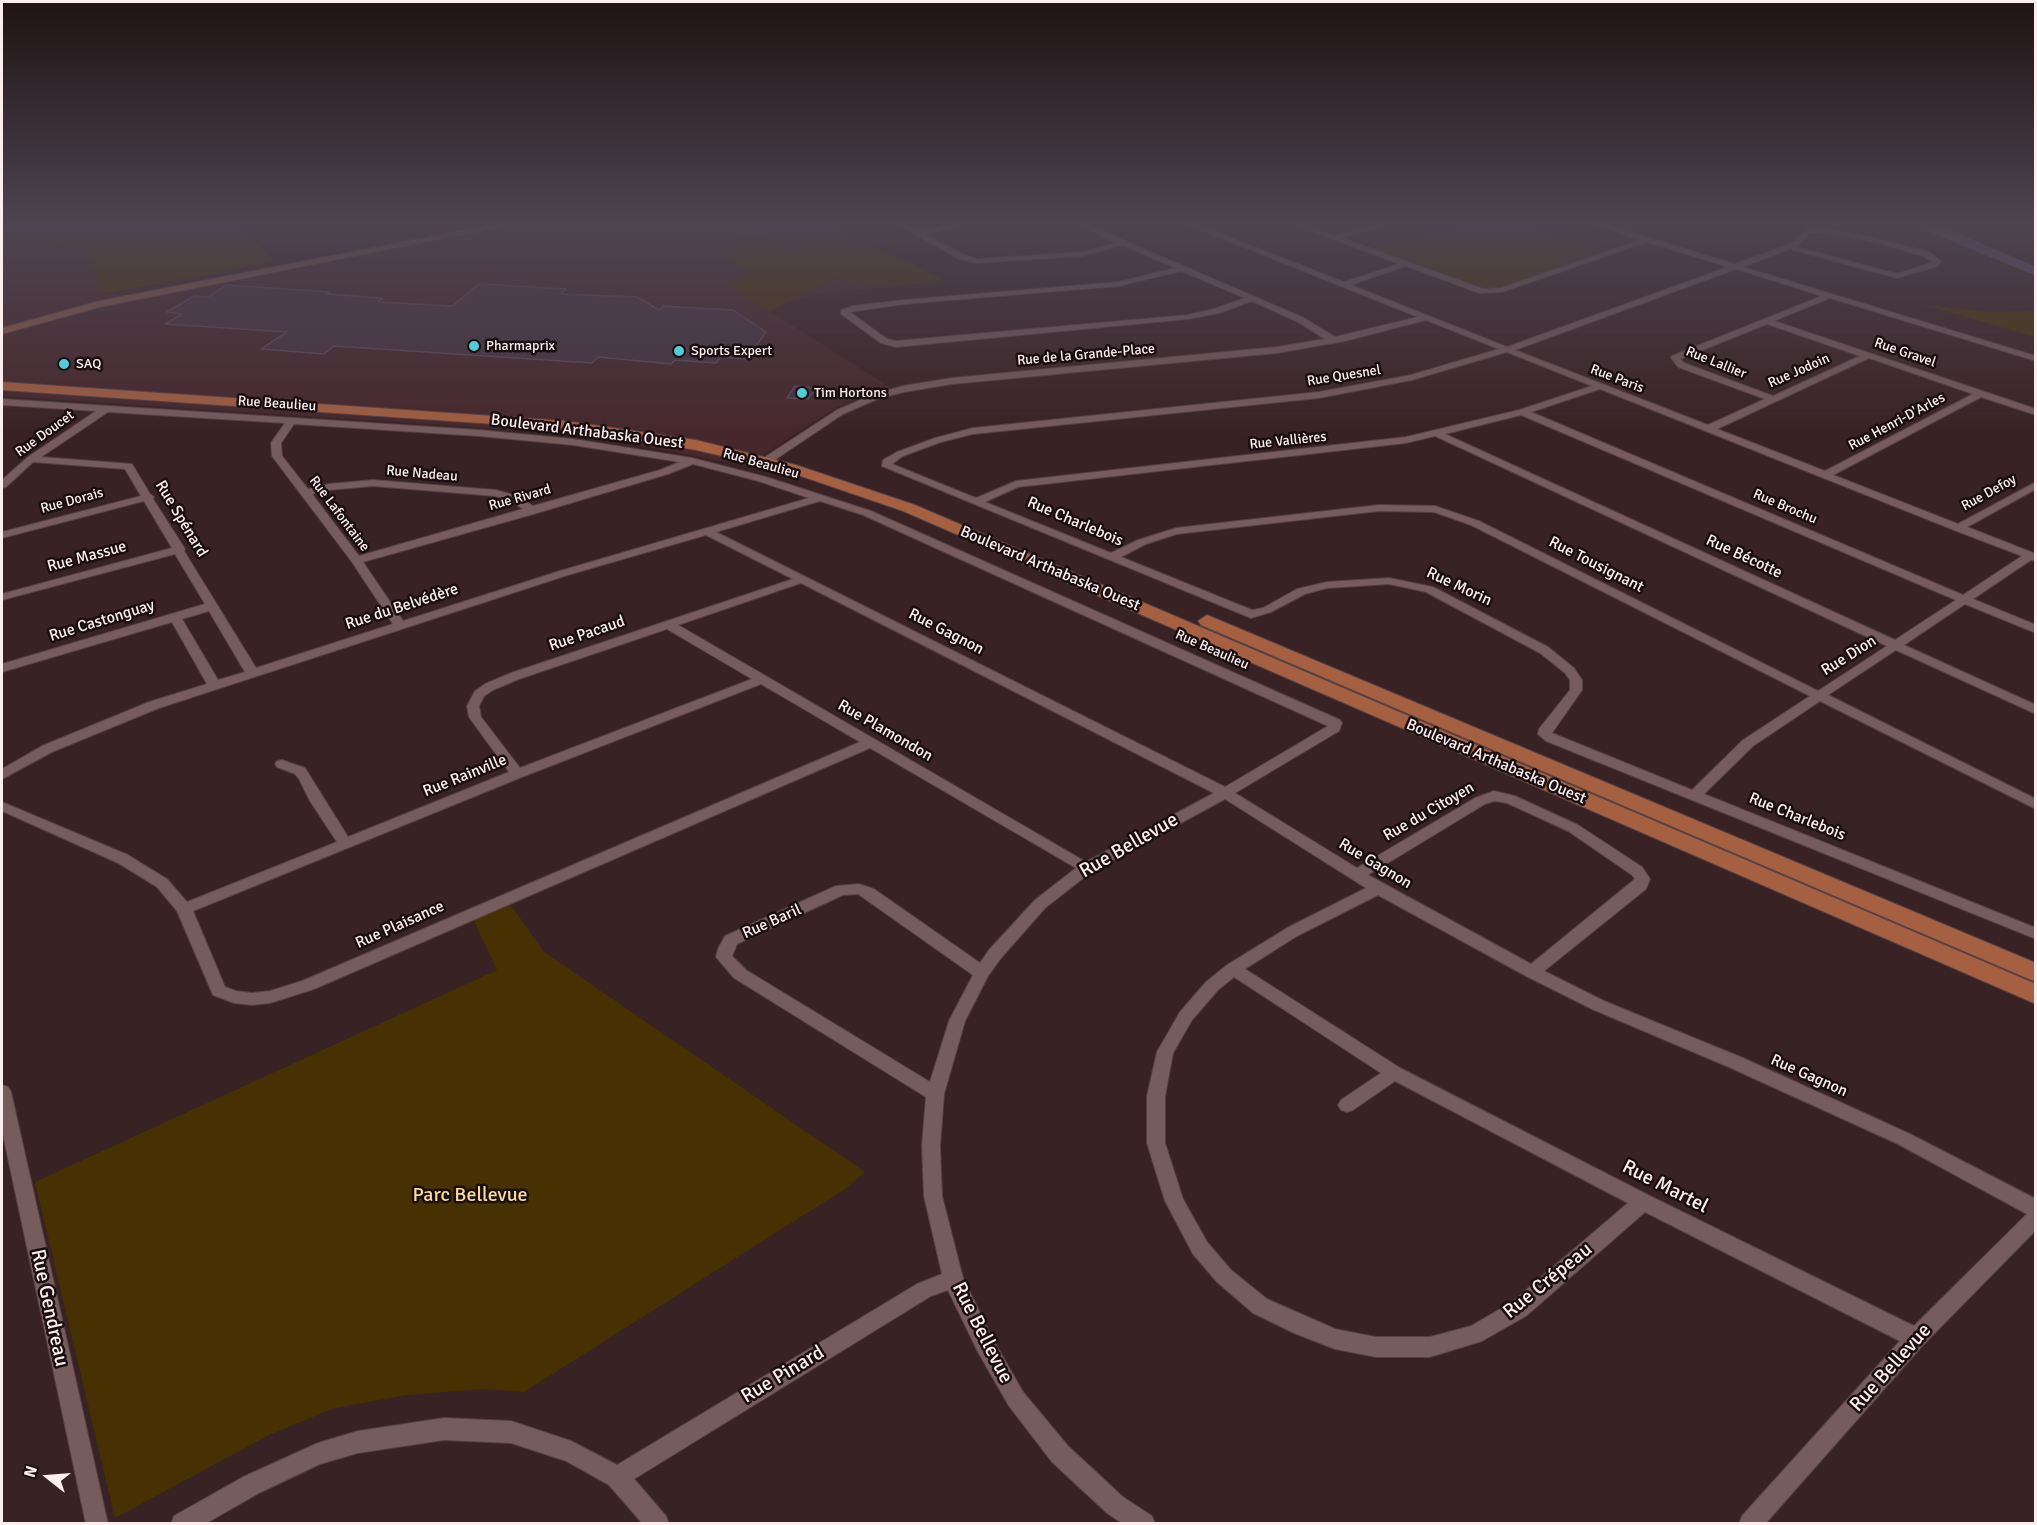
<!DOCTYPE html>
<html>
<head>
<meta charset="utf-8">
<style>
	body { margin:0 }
	#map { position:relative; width:2037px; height:1525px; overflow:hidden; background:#392224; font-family:Signika,sans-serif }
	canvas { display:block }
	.frame { position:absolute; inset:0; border:3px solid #feedef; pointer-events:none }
	.north { position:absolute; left:18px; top:1447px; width:60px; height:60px; -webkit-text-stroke:4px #190f10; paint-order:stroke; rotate:287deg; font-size:16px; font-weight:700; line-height:24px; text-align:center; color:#feedef }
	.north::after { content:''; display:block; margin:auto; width:21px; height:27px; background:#feedef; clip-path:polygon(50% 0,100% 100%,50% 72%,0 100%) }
</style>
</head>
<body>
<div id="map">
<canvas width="2037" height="1525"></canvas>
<div class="frame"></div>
<div class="north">N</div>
</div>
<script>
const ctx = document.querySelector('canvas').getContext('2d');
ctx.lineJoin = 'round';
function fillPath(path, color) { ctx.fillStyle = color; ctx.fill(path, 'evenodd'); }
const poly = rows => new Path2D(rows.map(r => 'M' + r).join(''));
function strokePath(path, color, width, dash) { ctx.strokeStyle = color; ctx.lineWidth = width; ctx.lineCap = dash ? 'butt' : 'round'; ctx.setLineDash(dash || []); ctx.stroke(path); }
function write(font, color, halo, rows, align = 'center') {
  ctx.font = font + ' Signika,sans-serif'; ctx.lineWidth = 5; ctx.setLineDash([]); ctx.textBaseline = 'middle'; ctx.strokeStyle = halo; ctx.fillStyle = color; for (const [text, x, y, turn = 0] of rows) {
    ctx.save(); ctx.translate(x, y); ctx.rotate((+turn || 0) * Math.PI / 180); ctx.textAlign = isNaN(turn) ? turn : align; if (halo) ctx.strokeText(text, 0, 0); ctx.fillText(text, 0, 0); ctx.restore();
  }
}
fillPath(poly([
	[524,224,832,224,871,248,945,281,821,294,765,308,891,388,869,393,837,407,746,466,618,441,550,432,2,396,2,241,84,250,103,294,115,294,120,303]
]), '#46272b');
fillPath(poly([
	[2,224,239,224,275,262,103,294,84,250,2,241],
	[809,224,821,224,842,238,782,246,773,251,847,243,873,247,913,264,945,281,881,286,834,279,769,311,723,283,754,276,719,253,723,246,737,240],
	[1462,224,1525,224,1612,252,1502,290,1482,291,1368,250],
	[1924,305,1989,312,2035,311,2035,337],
	[508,901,544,952,865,1172,848,1187,524,1392,483,1389,407,1395,335,1408,271,1434,115,1518,35,1182,497,970,472,917]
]), '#473102');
fillPath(poly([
	[1910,224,1941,226,2036,267,2036,276,1910,224]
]), '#685382');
const building = poly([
	[479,284,566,289,561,294,637,297,659,310,663,306,733,310,766,332,747,359,721,357,716,363,675,360,671,364,598,357,592,363,334,346,324,354,261,349,287,332,165,324,182,314,167,312,194,296,208,297,226,285,330,292,326,294,383,298,378,302,452,306,479,284],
	[795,386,816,388,808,399,787,398,795,386]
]);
fillPath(building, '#463240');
strokePath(building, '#5c4756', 1.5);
const minor = poly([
	[897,224,906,224,920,232,951,224,963,224,925,235,965,255,977,259,1082,252,1117,243,1077,224,1086,224,1304,318,1335,337,1418,317,1186,224,1196,224,1344,282,1399,264,1293,224,1303,224,1335,236,1376,224,1387,224,1342,238,1483,289,1501,288,1640,240,1593,224,1604,224,1735,264,1787,245,1795,241,1808,229,1825,229,1875,238,1929,252,1941,261,1938,266,1897,278,1790,249,1743,267,2036,356,2036,361,1830,298,1774,321,2036,409,2036,415,1981,397,1833,475,1958,524,2036,482,2036,489,1967,527,2036,554,2036,561,2031,560,1973,599,2036,625,2036,633,1965,604,1904,645,2036,705,2036,714,1896,650,1828,695,2036,799,2036,809,1820,701,1753,746,1704,794,2036,928,2036,939,1546,741,1538,734,1539,729,1570,690,1570,680,1565,673,1540,653,1426,592,1389,584,1327,588,1305,594,1271,612,1251,618,882,466,883,460,897,452,935,438,973,428,1319,392,1411,375,1499,349,1426,320,1345,341,1277,353,952,384,904,392,880,398,843,414,770,463,762,463,762,459,837,410,874,394,903,386,952,378,1277,347,1325,339,1298,322,1252,301,1219,313,1188,319,896,347,881,343,841,314,841,310,853,306,904,300,1119,282,1175,268,1123,245,1082,256,977,263,959,259,897,224],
	[1810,233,1825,233,1874,242,1923,256,1933,262,1897,274,1797,247,1810,233],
	[1647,242,1728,267,1507,347,1351,285,1406,266,1479,293,1502,292,1647,242],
	[1736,269,1822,296,1672,356,1671,358,1678,367,1765,399,1708,425,1515,350,1736,269],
	[1181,271,1245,298,1214,309,1188,315,896,341,887,339,850,312,904,304,1119,286,1181,271],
	[1767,324,1860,356,1773,396,1684,363,1680,359,1767,324],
	[1507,352,1592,386,1519,410,1406,437,1016,481,976,498,892,464,903,456,941,442,973,434,1319,398,1412,380,1507,352],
	[1869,358,1973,394,1825,471,1717,429,1869,358],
	[1600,389,1954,530,2022,556,1963,595,1531,412,1600,389],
	[1521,415,1956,600,1895,640,1445,434,1521,415],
	[1435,436,1887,646,1818,691,1479,521,1435,506,1379,505,1176,528,1138,540,1111,553,985,502,1018,487,1406,443,1435,436],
	[1379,511,1434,512,1471,525,1810,696,1743,740,1692,790,1552,733,1582,690,1582,680,1574,668,1548,647,1433,587,1389,578,1327,582,1297,589,1263,608,1252,610,1121,557,1146,544,1177,534,1379,511],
	[2,399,479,430,573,439,692,458,766,477,871,511,1340,720,1342,723,1339,731,1235,793,1357,868,1475,798,1494,791,1515,796,1578,825,1642,867,1650,879,1646,889,1544,971,1604,1001,1743,1058,1910,1134,2036,1199,2036,1230,1923,1345,1765,1524,1739,1524,1742,1516,1900,1341,1645,1212,1526,1316,1482,1341,1430,1357,1376,1357,1335,1349,1294,1333,1253,1313,1217,1282,1193,1254,1165,1201,1147,1143,1147,1096,1157,1052,1180,1012,1206,982,1227,965,1287,928,1366,888,1225,799,1091,872,1045,908,1001,958,988,976,965,1021,944,1094,940,1146,942,1196,963,1278,992,1338,1023,1392,1068,1446,1123,1497,1152,1516,1155,1524,1123,1524,1107,1513,1052,1462,1009,1406,978,1352,948,1290,931,1296,634,1479,666,1516,669,1524,643,1524,609,1485,566,1461,511,1443,444,1440,358,1453,320,1464,259,1493,205,1524,171,1524,174,1516,243,1477,318,1443,358,1431,444,1418,511,1421,571,1441,617,1465,917,1284,942,1274,924,1196,922,1146,926,1097,734,978,716,957,718,949,725,936,836,886,859,884,874,889,980,963,989,950,1035,900,1076,868,870,748,314,989,270,1003,252,1005,234,1003,213,995,177,911,157,887,118,863,2,811,2,802,128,855,167,879,187,902,337,842,310,801,299,779,295,774,277,767,275,764,277,761,282,760,305,768,348,837,509,772,469,717,467,706,475,691,485,684,511,673,793,579,706,535,568,575,159,708,52,752,2,779,2,769,42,746,149,702,207,684,172,622,2,672,2,664,205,604,175,554,2,600,2,594,172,548,144,501,2,538,2,532,141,496,125,469,33,462,6,487,2,488,2,480,28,457,96,411,2,405,2,399],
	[108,412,285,423,271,443,272,456,352,562,393,624,256,668,184,551,185,549,153,499,154,497,150,494,132,464,41,457,108,412],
	[294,424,479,436,573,445,680,462,660,470,533,506,517,496,496,490,373,480,329,484,308,489,282,456,281,443,294,424],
	[693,464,758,481,809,498,560,571,403,621,363,562,537,513,668,474,693,464],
	[373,486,495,496,509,500,523,509,359,556,312,494,329,490,373,486],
	[820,501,863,515,1328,726,1225,787,716,532,820,501],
	[801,583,1214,793,1086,862,678,625,801,583],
	[209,611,245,672,218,680,182,619,209,611],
	[667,629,752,679,520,768,481,717,479,706,484,696,493,690,519,679,667,629],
	[761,684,860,742,302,981,270,991,252,993,236,991,225,987,193,911,522,777,761,684],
	[1495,801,1507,803,1568,831,1632,875,1635,879,1531,964,1368,875,1485,804,1495,801],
	[858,894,973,975,949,1021,930,1082,746,970,732,956,737,944,843,895,858,894],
	[1378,895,1526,976,1592,1009,1731,1068,1898,1144,2027,1214,1914,1326,1650,1196,1400,1068,1245,969,1297,936,1378,895],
	[1234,977,1381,1073,1341,1100,1338,1105,1341,1110,1347,1112,1353,1110,1395,1081,1628,1203,1512,1302,1471,1326,1430,1337,1376,1337,1335,1329,1267,1299,1231,1270,1207,1242,1183,1199,1165,1143,1165,1096,1173,1053,1192,1020,1218,990,1234,977],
	[2,1085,8,1087,11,1092,108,1524,86,1524,2,1130,2,1085]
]);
const secondary = poly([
	[495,224,516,224,100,307,2,334,2,328,99,301,495,224]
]);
const primary = poly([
	[2,382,566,421,696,440,796,465,915,505,2036,984,2036,1004,903,511,786,471,696,450,566,429,2,390,2,382],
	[1207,615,2036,963,2036,982,1201,625,1198,621,1207,615]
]);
strokePath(minor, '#554043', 2);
strokePath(secondary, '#554043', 2);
strokePath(primary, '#554043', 2);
fillPath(minor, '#775c5e');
fillPath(secondary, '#8e5e4f');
fillPath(primary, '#a55f41');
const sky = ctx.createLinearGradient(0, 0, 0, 438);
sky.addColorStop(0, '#1f1314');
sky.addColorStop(0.51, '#4e4450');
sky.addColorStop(1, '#4e445000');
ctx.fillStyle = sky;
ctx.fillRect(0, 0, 2037, 438);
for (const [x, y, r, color] of [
	[474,346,6,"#52ccd5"],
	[679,351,6,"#52ccd5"],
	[64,364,6,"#52ccd5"],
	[802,393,6,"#52ccd5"]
]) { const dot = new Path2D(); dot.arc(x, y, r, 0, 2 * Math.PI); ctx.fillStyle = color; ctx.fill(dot); strokePath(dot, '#190f10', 2); }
write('14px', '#feedef', '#190f10', [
	["Pharmaprix",486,346],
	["Sports Expert",691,351],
	["SAQ",76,364],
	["Tim Hortons",814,393]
], 'left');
write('14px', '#feedef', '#190f10', [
	["Rue Gravel",1905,353,19],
	["Rue de la Grande-Place",1086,355,-5],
	["Rue Lallier",1716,363,22],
	["Rue Jodoin",1799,371,-24],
	["Rue Quesnel",1344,376,-9],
	["Rue Paris",1617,379,21],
	["Rue Beaulieu",277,404,4],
	["Rue Henri-D'Arles",1897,422,-28],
	["Rue Doucet",45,434,-36],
	["Rue Vallières",1288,441,-6],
	["Rue Beaulieu",761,464,16],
	["Rue Nadeau",422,474,5],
	["Rue Defoy",1989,493,-29],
	["Rue Rivard",520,498,-16],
	["Rue Dorais",72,501,-15],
	["Rue Brochu",1785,507,23],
	["Rue Lafontaine",339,514,53],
	["Rue Beaulieu",1212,650,24]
]);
write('16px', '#feedef', '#190f10', [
	["Boulevard Arthabaska Ouest",587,432,7],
	["Rue Spénard",181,519,59],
	["Rue Charlebois",1075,522,23],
	["Rue Massue",87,557,-15],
	["Rue Bécotte",1744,557,25],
	["Rue Tousignant",1596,565,27],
	["Boulevard Arthabaska Ouest",1050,569,23],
	["Rue Morin",1459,587,25],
	["Rue du Belvédère",402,607,-18],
	["Rue Castonguay",102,621,-17],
	["Rue Gagnon",946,632,27],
	["Rue Pacaud",587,634,-19],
	["Rue Dion",1849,656,-32],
	["Rue Plamondon",885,731,30],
	["Boulevard Arthabaska Ouest",1496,762,23],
	["Rue Rainville",465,776,-22],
	["Rue du Citoyen",1429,812,-30],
	["Rue Charlebois",1797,817,22],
	["Rue Gagnon",1375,864,31],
	["Rue Baril",772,922,-24],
	["Rue Plaisance",400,925,-24],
	["Rue Gagnon",1809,1076,24]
]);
write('20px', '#feedef', '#190f10', [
	["Rue Bellevue",1129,846,-30],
	["Rue Martel",1665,1187,27],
	["Rue Crépeau",1548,1281,-39],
	["Rue Gendreau",49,1308,78],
	["Rue Bellevue",982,1333,63],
	["Rue Bellevue",1891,1368,-48],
	["Rue Pinard",783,1375,-31]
]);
write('20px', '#fdd99d', '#190f10', [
	["Parc Bellevue",470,1196]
]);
</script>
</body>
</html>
